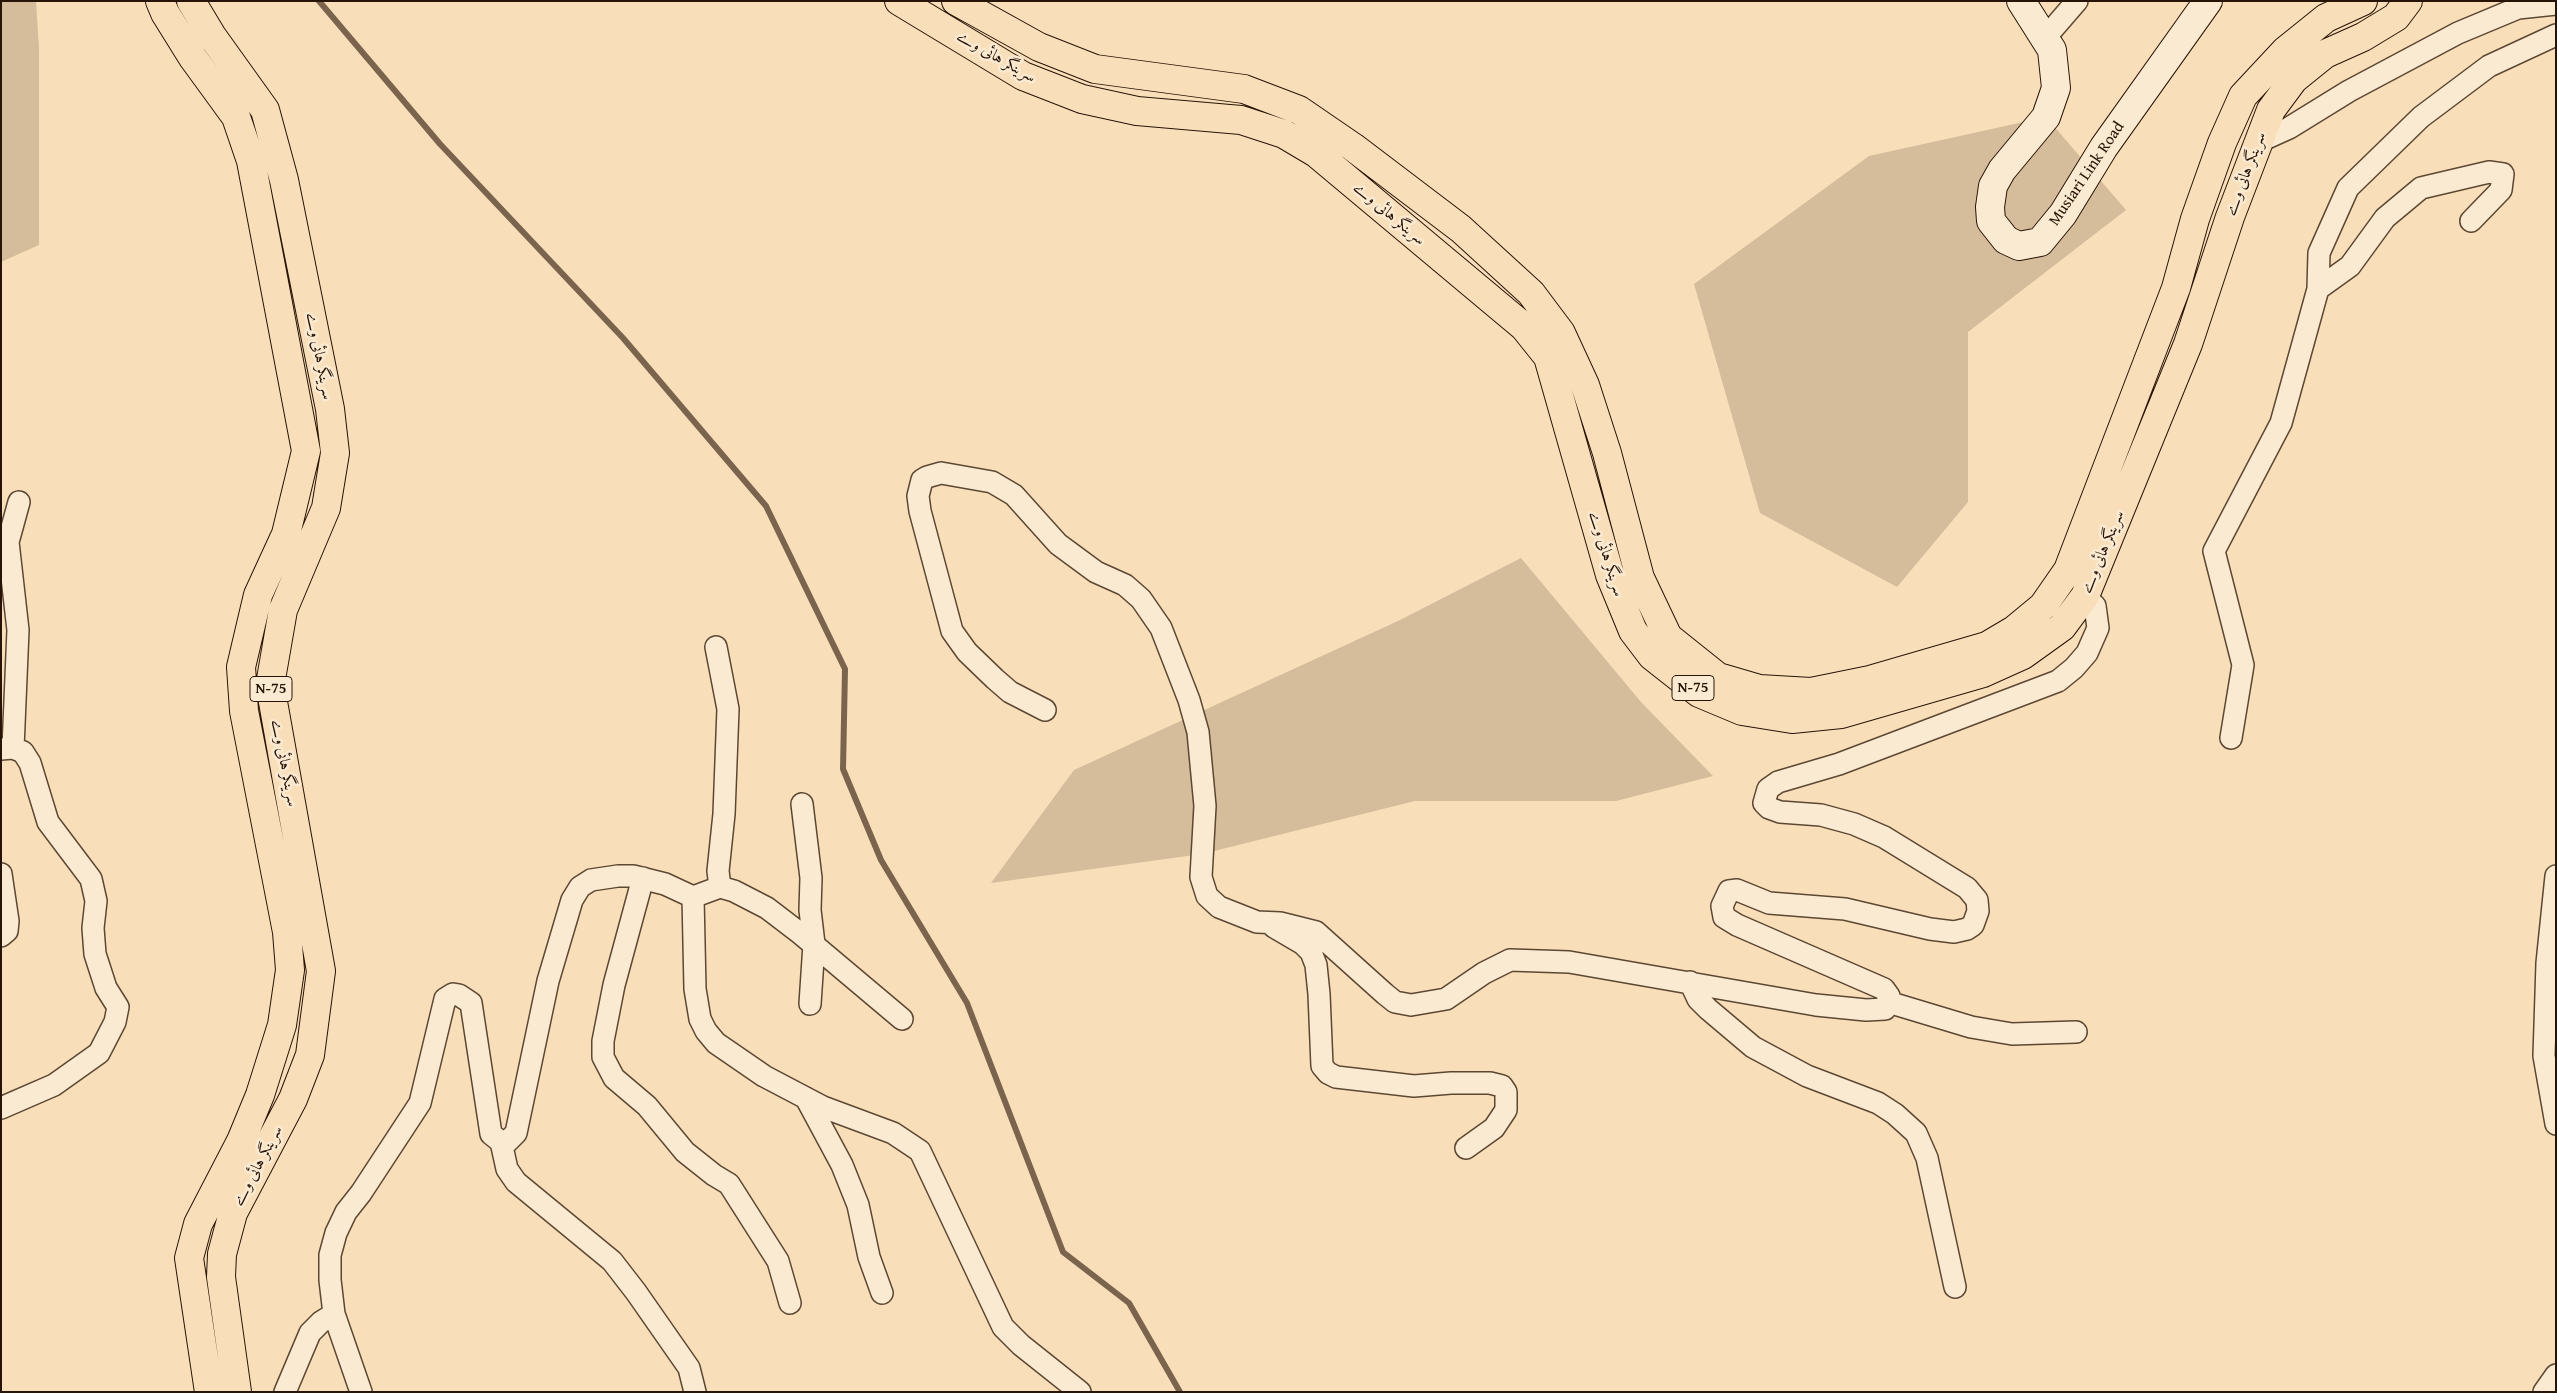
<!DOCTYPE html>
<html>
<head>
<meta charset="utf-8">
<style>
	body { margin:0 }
	#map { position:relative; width:2557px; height:1393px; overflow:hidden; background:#f9dfb9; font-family:"Gentium Book Plus",serif }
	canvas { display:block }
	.frame { position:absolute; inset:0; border:2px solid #281406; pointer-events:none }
</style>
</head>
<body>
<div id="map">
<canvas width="2557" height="1393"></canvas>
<div class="frame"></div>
</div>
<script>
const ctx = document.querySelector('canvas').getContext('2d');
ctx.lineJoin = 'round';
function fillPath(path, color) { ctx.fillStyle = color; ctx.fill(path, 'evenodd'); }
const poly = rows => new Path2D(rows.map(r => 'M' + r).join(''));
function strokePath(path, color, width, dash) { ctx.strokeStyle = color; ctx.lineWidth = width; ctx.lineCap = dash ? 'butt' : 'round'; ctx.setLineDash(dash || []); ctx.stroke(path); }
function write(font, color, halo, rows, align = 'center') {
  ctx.font = font + ' "Gentium Book Plus",Amiri,serif'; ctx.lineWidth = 5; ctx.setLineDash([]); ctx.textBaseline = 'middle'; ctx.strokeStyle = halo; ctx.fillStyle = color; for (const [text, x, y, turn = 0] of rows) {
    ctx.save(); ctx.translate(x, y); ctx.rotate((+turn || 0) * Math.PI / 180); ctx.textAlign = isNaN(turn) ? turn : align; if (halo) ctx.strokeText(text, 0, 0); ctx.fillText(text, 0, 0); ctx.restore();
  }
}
fillPath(poly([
	[1,1,36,1,39,48,39,245,1,262],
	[2046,117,2126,210,1968,332,1968,502,1897,587,1760,513,1694,284,1869,156],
	[1521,558,1641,702,1713,776,1616,801,1415,801,1202,854,991,883,1074,770,1400,620]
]), '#d5bc9b');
strokePath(poly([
	[319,1,440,144,623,338,766,506,845,669,843,769,881,860,967,1003,1063,1252,1129,1303,1180,1392]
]), '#7b644d', 6);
const minor = poly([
	[2045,38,2077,1],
	[2258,142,2289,128,2349,91,2458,33,2518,8,2556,4],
	[2318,289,2350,266,2385,218,2421,188,2489,172,2503,174,2501,190,2471,221],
	[716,647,728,709,724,814,718,871,720,887],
	[1045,710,1010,692,995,679,967,652,952,631,920,511,918,496,922,480,927,477,941,473,992,482,1014,495,1058,544,1096,572,1125,585,1141,599,1161,628,1189,700,1198,732,1205,806,1201,877,1207,896,1219,907,1257,922,1280,923,1316,932,1385,994,1395,1002,1411,1005,1446,999,1484,973,1510,960,1569,962,1816,1005,1866,1010,1885,1009,1889,996,1884,989,1737,925,1724,917,1722,906,1729,891,1737,890,1769,903,1845,909,1930,929,1954,932,1967,929,1973,925,1978,911,1977,900,1967,888,1884,837,1854,824,1821,815,1780,812,1769,808,1764,803,1768,789,1778,782,1839,764,2058,681,2074,668,2087,653,2098,628,2095,606,2085,596],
	[2231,738,2243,665,2214,551,2281,423,2318,289,2319,253,2348,188,2421,117,2489,66,2556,35],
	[13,748,18,630,8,542,19,502],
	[1,749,13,748,23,752,30,763,48,822,91,879,96,901,93,928,95,954,106,988,118,1007,115,1022,99,1053,54,1085,1,1108],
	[802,804,811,878,810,910,814,944,810,1004],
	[1,874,8,921,7,931,1,936],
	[2556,876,2547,963,2544,1056,2556,1124],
	[643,878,614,985,603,1041,603,1057,614,1078,647,1106,685,1152,714,1175,729,1184,778,1261,790,1303],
	[693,897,720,887,734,891,767,908,801,934,902,1019],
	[1274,927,1303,944,1311,952,1316,965,1319,994,1322,1066,1328,1073,1336,1077,1414,1086,1451,1083,1490,1083,1502,1086,1506,1092,1506,1110,1494,1128,1466,1148],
	[1690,982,1698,999,1708,1009,1753,1047,1807,1076,1878,1103,1895,1114,1916,1133,1927,1158,1955,1287],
	[1888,1002,1971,1027,2012,1034,2076,1032],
	[806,1098,842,1165,858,1205,869,1257,882,1293],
	[501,1142,507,1169,516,1182,612,1261,636,1292,689,1368,695,1392],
	[334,1314,361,1392],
	[285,1392,310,1333,321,1322,334,1314,330,1280,330,1255,336,1233,346,1212,361,1193,420,1103,445,999,453,994,459,995,471,1003,491,1134,501,1142,507,1142,516,1133,548,981,572,900,580,887,591,880,618,876,633,876,665,884,693,897,695,989,700,1019,706,1031,716,1043,764,1076,823,1107,893,1133,920,1151,1003,1327,1021,1345,1080,1392],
	[2544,1392,2556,1375]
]);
const secondary = poly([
	[2021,1,2052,50,2056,88,2046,117,2002,170,1993,186,1990,207,1991,221,2006,240,2019,246,2040,242,2063,214,2104,147,2208,1]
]);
const trunk = poly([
	[160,1,165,13,193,58,236,117,251,161,306,451,286,534,258,595,241,667,244,711,287,932,290,970,282,1025,260,1095,241,1141,198,1224,189,1258,209,1392],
	[191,1,212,36,265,110,284,180,330,409,335,453,326,508,283,610,270,685,321,971,310,1055,293,1099,233,1213,222,1254,221,1277,237,1392],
	[899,1,1023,76,1082,99,1137,111,1241,120,1284,134,1316,153,1524,327,1548,357,1610,575,1633,631,1652,656,1699,693,1742,711,1792,719,1841,714,1983,673,2023,655,2062,627,2085,596,2188,344,2230,217,2271,110,2294,79,2325,54,2363,37,2396,17,2408,1],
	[956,1,1039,47,1095,69,1244,89,1299,110,1353,147,1461,229,1531,293,1561,333,1585,385,1607,453,1640,578,1668,637,1718,677,1759,689,1811,692,1870,680,1987,646,2014,630,2043,606,2068,570,2176,288,2195,219,2222,143,2243,96,2285,51,2326,18,2363,1]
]);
strokePath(minor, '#5c4733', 24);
strokePath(secondary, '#281406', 30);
strokePath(trunk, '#281406', 30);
strokePath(minor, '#fbead2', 21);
strokePath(secondary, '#fbead2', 28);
strokePath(trunk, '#f9dfb9', 28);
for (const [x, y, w] of [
	[1693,688,42],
	[271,689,42]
]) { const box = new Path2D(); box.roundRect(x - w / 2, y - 12.5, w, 25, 4); ctx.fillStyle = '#fbead2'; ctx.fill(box); strokePath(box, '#281406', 1); }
write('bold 15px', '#281406', null, [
	["N-75",1693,688],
	["N-75",271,689]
]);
write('16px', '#281406', '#fbead2', [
	["سرینگر ہائی وے",996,57,30],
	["Musiari Link Road",2087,174,-56],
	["سرینگر ہائی وے",2246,174,-69],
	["سرینگر ہائی وے",1389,214,40],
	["سرینگر ہائی وے",319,356,79],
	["سرینگر ہائی وے",2103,552,-67],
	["سرینگر ہائی وے",1606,554,73],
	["سرینگر ہائی وے",284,763,79],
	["سرینگر ہائی وے",258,1166,-62]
]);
</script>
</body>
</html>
